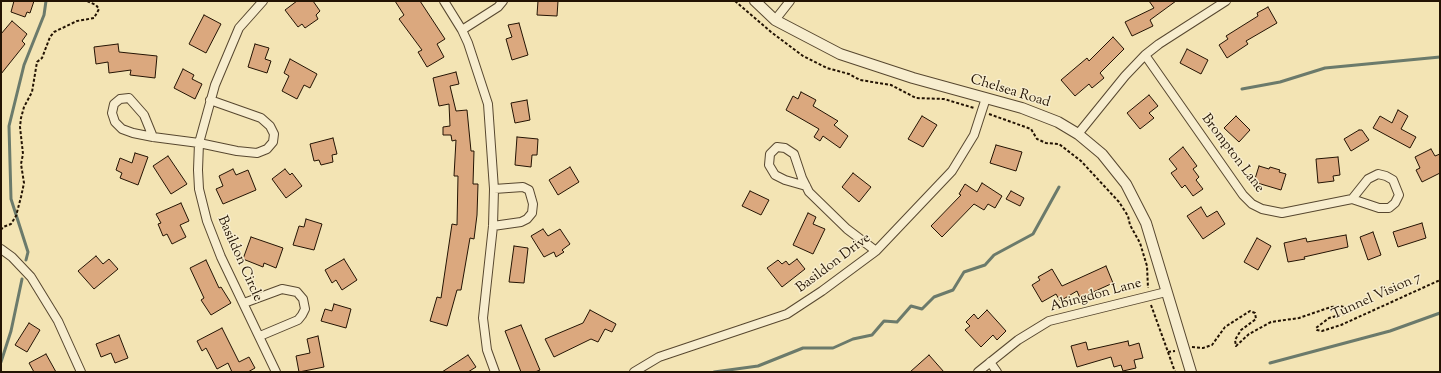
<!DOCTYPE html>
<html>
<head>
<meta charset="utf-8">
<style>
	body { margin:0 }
	#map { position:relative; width:1441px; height:373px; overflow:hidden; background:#f3e4b4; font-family:"Sorts Mill Goudy",serif }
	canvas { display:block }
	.frame { position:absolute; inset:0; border:2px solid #231303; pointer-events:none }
</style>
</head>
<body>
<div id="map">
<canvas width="1441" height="373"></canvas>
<div class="frame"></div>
</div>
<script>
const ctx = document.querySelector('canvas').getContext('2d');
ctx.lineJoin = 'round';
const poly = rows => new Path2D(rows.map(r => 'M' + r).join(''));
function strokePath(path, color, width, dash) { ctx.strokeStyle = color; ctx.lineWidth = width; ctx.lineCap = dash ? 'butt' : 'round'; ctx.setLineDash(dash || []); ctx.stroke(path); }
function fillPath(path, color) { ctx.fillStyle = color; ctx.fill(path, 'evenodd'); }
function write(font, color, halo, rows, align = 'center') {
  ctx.font = font + ' "Sorts Mill Goudy",serif'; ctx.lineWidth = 3; ctx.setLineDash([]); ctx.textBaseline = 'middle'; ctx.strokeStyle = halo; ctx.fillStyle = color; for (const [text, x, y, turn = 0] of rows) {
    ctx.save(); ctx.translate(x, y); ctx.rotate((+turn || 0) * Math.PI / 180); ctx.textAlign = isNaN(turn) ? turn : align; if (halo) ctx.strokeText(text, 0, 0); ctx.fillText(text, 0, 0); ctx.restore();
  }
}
strokePath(poly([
	[1242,89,1280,82,1325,68,1440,57],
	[26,260,28,252,11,199,9,126,24,65,44,15,46,1],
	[1,362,11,331,22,279],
	[1270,363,1390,331,1440,313],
	[714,372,758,366,803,348,833,348,853,339,872,335,884,321,897,322,911,306,922,309,934,297,953,290,964,272,985,265,994,255,1033,234,1059,187]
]), '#6b7a6b', 3);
const building = poly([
	[14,1,34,1,30,13,27,12,25,17,11,12,14,1],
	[297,1,313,1,320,11,316,15,318,19,305,28,302,24,298,27,285,10,297,1],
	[395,1,420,1,445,39,437,44,444,57,427,67,418,52,422,50,399,19,404,15,395,1],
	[538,1,558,1,557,16,537,15,538,1],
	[1149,1,1176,1,1150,20,1153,26,1132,36,1125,22,1154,8,1149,1],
	[1268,7,1277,23,1246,41,1248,44,1227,58,1219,45,1228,39,1226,36,1258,16,1257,13,1268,7],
	[204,15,221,24,206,53,189,44,204,15],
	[12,21,27,34,22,41,25,44,1,74,1,34,12,21],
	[519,23,528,55,512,60,506,39,512,37,508,25,519,23],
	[1113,37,1124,49,1100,73,1104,78,1092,88,1089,84,1075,96,1061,80,1087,58,1089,61,1113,37],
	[118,44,119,52,157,56,155,78,130,75,131,70,109,73,108,62,96,64,94,47,118,44],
	[255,44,269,48,265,59,271,61,267,73,248,67,255,44],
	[1187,49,1208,60,1201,74,1180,63,1187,49],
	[290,59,317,74,310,88,304,85,297,99,282,91,289,76,284,73,290,59],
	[183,69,194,75,192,79,202,84,195,99,174,88,183,69],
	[456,72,459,84,450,86,456,111,467,110,471,151,474,151,473,184,478,184,477,215,474,239,470,238,461,290,457,290,447,326,430,321,437,297,441,298,452,224,457,225,458,176,454,176,456,140,452,141,451,135,443,135,443,127,450,126,449,104,439,106,433,78,456,72],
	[801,92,816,100,813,106,838,121,834,125,848,136,840,148,823,136,820,141,814,137,819,129,786,110,793,96,798,99,801,92],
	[1149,95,1158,106,1149,113,1154,118,1140,129,1127,113,1149,95],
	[527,100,530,120,515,123,511,103,527,100],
	[1398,110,1408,116,1401,129,1416,137,1410,148,1373,128,1380,116,1392,123,1398,110],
	[922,116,937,125,923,147,908,139,922,116],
	[1236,116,1250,130,1239,142,1224,128,1236,116],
	[1359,130,1362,130,1369,140,1351,151,1344,139,1359,130],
	[517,137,538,139,537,155,532,155,531,167,515,165,517,137],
	[333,138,337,154,332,155,333,162,321,165,319,160,314,161,310,144,333,138],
	[996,145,1022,152,1016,171,990,163,996,145],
	[1183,147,1197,166,1193,169,1199,177,1196,180,1203,189,1193,196,1185,185,1182,188,1171,173,1177,169,1169,159,1183,147],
	[1431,149,1435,156,1440,154,1440,173,1422,182,1416,170,1420,168,1415,157,1431,149],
	[135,153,148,157,138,185,120,178,122,173,116,170,120,158,132,163,135,153],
	[168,156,187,184,171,194,153,166,168,156],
	[1338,157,1340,175,1333,176,1334,181,1318,183,1316,159,1338,157],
	[1259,166,1269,169,1270,167,1280,170,1279,172,1286,174,1281,190,1254,182,1259,166],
	[570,167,579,182,558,195,549,180,570,167],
	[233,169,236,175,248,170,256,190,223,204,216,189,223,186,219,176,233,169],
	[285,169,290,175,292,173,302,186,286,198,272,179,285,169],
	[853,173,871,187,859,202,842,187,853,173],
	[982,183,1002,196,995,208,988,204,984,210,974,204,942,237,931,226,961,195,959,194,965,184,977,192,982,183],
	[750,191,769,200,761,215,742,206,750,191],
	[1011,191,1024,198,1020,206,1006,199,1011,191],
	[181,203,189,221,180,225,186,237,172,244,167,234,163,236,158,224,161,223,156,214,181,203],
	[1201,207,1207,217,1217,211,1225,224,1203,239,1187,216,1201,207],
	[808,213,816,217,813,224,825,229,813,254,793,245,808,213],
	[306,219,322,224,314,250,293,245,299,226,304,227,306,219],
	[1422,223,1426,238,1398,247,1393,232,1422,223],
	[543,229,548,236,560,229,570,244,562,250,564,252,556,257,554,252,544,257,531,236,543,229],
	[1373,232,1381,255,1368,260,1360,237,1373,232],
	[1346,235,1348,247,1304,257,1305,259,1288,262,1284,243,1306,238,1307,242,1346,235],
	[251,237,283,248,276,268,264,263,263,267,243,259,251,237],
	[1257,238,1271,246,1258,270,1244,262,1257,238],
	[514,246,528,248,524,283,509,282,514,246],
	[96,256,103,264,109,259,118,269,94,289,78,271,96,256],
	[344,259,357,280,342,290,336,280,332,283,325,270,344,259],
	[797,259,805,269,782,287,767,268,778,260,782,264,786,261,789,265,797,259],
	[206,260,219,288,221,287,231,303,211,315,201,300,204,298,190,268,206,260],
	[1106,266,1113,283,1080,298,1077,291,1060,301,1056,294,1042,302,1032,285,1040,280,1038,277,1052,269,1062,286,1106,266],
	[334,304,351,309,346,328,321,321,325,309,332,311,334,304],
	[590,310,616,324,612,332,605,329,598,342,591,339,554,357,545,339,583,323,590,310],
	[987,310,1006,331,997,340,993,335,981,347,965,330,970,326,966,322,974,314,978,319,987,310],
	[29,323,40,330,27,352,15,345,29,323],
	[521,325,540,370,535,372,521,372,505,331,521,325],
	[222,328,239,362,249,357,255,368,248,372,232,372,228,363,217,369,206,348,202,351,197,341,222,328],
	[119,335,128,358,115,363,111,353,101,357,96,344,119,335],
	[318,336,324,367,299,372,296,356,310,353,307,339,318,336],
	[1128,341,1129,346,1139,343,1143,358,1134,360,1136,368,1123,371,1121,365,1114,367,1111,357,1077,367,1071,346,1086,342,1088,350,1128,341],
	[46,354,56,372,34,372,29,363,46,354],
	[468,355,476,367,468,372,442,372,468,355],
	[929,355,944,372,910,372,929,355]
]);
fillPath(building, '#dba87e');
strokePath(building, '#231303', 1);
const minor = poly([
	[263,1,239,28,215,85,199,143,198,170,199,189,207,221,221,257,276,372],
	[444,1,462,30,468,43,488,104,494,189,493,226,483,318,487,350,495,372],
	[775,20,790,1],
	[462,30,498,7,503,1],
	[1145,55,1243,195,1252,204,1262,209,1282,213,1352,199,1379,208,1389,208,1395,203,1399,195,1393,180,1386,176,1378,174,1368,179,1352,199],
	[1078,134,1125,76,1145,55,1159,44,1226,1],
	[153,137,144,115,129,98,120,99,114,104,112,113,115,122,122,129,133,133,153,137,199,143,237,151,257,153,267,149,273,142,274,134,270,126,261,118,210,100],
	[806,186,785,180,775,175,769,165,770,154,777,147,785,148,794,154,802,178,809,192,847,229,876,251],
	[493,226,521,222,527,219,532,213,533,204,529,190,523,187,494,189],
	[1,249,12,257,31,277,58,321,81,372],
	[244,303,282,289,297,292,303,299,305,309,302,315,298,320,260,336],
	[990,362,997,372],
	[634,372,659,357,787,314,822,291,876,251,952,171,974,135,986,98],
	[978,372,1018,340,1049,321,1166,292]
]);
const tertiary = poly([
	[755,1,775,20,840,54,913,78,1022,108,1058,122,1078,134,1102,154,1126,184,1146,223,1191,372]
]);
strokePath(minor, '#57472f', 10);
strokePath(tertiary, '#57472f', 12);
strokePath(poly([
	[735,1,771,32,803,56,827,68,849,74,860,80,891,85,916,98,944,99,974,108],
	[989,114,1031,129,1037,139,1046,143,1059,144,1081,161,1119,202,1128,216,1130,225,1140,243,1147,266,1148,288],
	[1,230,3,227,11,224,16,216,21,197,24,183,21,164,23,154,20,127,21,118,24,107,32,92,37,62,42,58,50,37,54,32,77,21,94,18,99,9,96,5,87,1],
	[1151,305,1168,352,1175,351],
	[1192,347,1203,348,1212,345,1225,327,1250,311,1255,313,1256,319,1241,330,1235,340,1236,346,1249,334,1271,322,1299,318,1331,307,1340,306,1344,307,1346,310,1344,314,1329,318,1316,328,1317,330,1322,331,1341,325,1440,280],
	[1168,352,1175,372]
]), '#231303', 2, [3, 2]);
strokePath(minor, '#f7edce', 8);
strokePath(tertiary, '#f7edce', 10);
write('14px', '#231303', '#f7edce', [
	["Chelsea Road",1010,92,17],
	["Brompton Lane",1232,154,53],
	["Basildon Circle",239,259,66],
	["Basildon Drive",834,264,-37],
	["Abingdon Lane",1096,296,-15],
	["Tunnel Vision 7",1377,297,-24]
]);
</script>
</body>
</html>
